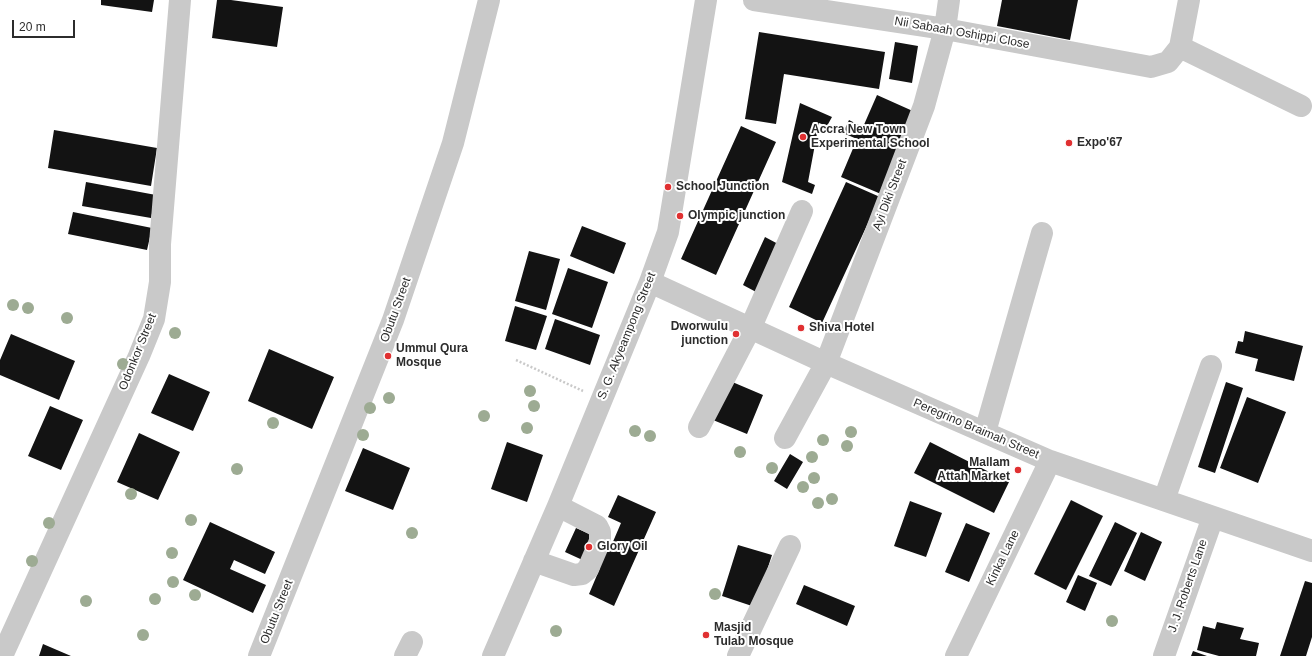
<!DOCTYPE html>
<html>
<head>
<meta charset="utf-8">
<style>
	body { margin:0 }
	#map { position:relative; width:1312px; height:656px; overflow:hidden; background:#fff; font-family:Helvetica,sans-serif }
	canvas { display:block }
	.scale { position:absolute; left:12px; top:20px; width:63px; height:18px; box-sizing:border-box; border:2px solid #2c2c2c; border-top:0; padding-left:5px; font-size:12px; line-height:14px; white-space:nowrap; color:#2c2c2c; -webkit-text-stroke:3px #fff; paint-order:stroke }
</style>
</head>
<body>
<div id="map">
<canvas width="1312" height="656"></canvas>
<div class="scale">20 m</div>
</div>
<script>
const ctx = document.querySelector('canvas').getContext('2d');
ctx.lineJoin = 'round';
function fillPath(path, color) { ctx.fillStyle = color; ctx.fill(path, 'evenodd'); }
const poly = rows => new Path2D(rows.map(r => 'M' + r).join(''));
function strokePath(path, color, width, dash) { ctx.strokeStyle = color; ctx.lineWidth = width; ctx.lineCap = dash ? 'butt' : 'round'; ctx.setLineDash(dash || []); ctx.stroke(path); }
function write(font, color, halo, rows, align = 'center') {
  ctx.font = font + ' Helvetica,sans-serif'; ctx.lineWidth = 4; ctx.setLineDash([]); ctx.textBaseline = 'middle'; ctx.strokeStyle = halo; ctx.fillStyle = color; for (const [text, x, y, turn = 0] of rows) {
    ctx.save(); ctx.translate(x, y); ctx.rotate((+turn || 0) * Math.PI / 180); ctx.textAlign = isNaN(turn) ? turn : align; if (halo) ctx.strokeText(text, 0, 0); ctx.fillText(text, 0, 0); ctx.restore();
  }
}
fillPath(poly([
	[101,0,154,0,152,12,101,5],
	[217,0,231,0,283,7,277,47,212,38],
	[1002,0,1078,0,1070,40,997,26],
	[759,32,885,52,879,89,784,74,776,124,745,119],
	[895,42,918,46,912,83,889,79],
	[877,95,915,112,881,194,841,177,857,139,843,133,849,120,863,127],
	[800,103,832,117,827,126,819,123,808,182,815,185,812,194,782,182],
	[741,126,776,142,716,275,681,259],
	[54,130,157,148,151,186,48,168],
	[86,182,156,195,151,218,82,206],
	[846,182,880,197,822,323,789,307],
	[73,212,152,228,147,250,68,234],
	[582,226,626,243,614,274,570,256],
	[765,237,780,245,758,293,743,285],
	[529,251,560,259,546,310,515,301],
	[568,268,608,282,592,328,552,314],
	[515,306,547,316,536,350,505,341],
	[555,319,600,335,590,365,545,349],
	[1245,331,1303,346,1294,381,1255,371,1258,359,1235,353,1238,341,1243,342],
	[11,334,75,361,59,400,0,375,0,360],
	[269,349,334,377,312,429,248,401],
	[169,374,210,392,193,431,151,413],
	[730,381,763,395,747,434,713,420],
	[1226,382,1243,388,1215,473,1198,467],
	[1247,397,1286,412,1258,483,1220,468],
	[50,406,83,420,61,470,28,456],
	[139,433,180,452,158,500,117,482],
	[507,442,543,455,527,502,491,489],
	[930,442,1009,482,994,513,914,473],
	[363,448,410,468,393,510,345,491],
	[790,454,803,462,787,489,774,481],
	[618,495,656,512,614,606,589,594,600,568,565,552,576,528,612,544,621,523,608,517],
	[1071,500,1103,516,1066,590,1034,574],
	[910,501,942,513,926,557,894,546],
	[210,522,275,552,265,574,234,560,230,569,266,585,253,613,183,580],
	[1115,522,1137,533,1111,586,1089,576],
	[966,523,990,533,969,582,945,572],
	[1141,532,1162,542,1145,581,1124,571],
	[738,545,772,555,755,607,722,596],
	[1078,575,1097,583,1085,611,1066,602],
	[1305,581,1312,583,1312,637,1306,656,1280,656],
	[804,585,855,606,847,626,796,604],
	[1217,622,1244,628,1240,639,1259,643,1256,656,1219,656,1197,650,1203,626,1215,629],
	[43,644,71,656,39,656],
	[1193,651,1207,656,1191,656]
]), '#131313');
strokePath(poly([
	[516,360,583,391]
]), '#c9c9c9', 2.5, [2, 2]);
strokePath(poly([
	[754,0,945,29,1151,67,1168,62,1180,47,1189,0],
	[1180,47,1301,106],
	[650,282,826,363,1050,461,1312,551],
	[699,427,750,329,802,211],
	[985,432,1042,233],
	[785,438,826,363,924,106,945,29,949,0],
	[1164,500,1211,366],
	[534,561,574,575,582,574,588,569,600,541,600,532,597,526,558,506],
	[2,656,139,356,154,319,160,282,160,244,180,0],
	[259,656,393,320,453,143,489,0],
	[405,656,412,642],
	[493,656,558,506,650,282,668,232,706,0],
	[738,656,790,546],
	[956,656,1050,461],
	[1164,656,1213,517]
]), '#c9c9c9', 22);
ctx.fillStyle = '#9dab93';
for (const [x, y] of [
	[13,305],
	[28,308],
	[67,318],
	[175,333],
	[123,364],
	[530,391],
	[389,398],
	[534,406],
	[370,408],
	[484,416],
	[273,423],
	[527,428],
	[635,431],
	[851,432],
	[363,435],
	[650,436],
	[823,440],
	[847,446],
	[740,452],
	[812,457],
	[772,468],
	[237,469],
	[814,478],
	[803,487],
	[131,494],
	[832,499],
	[818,503],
	[191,520],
	[49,523],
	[412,533],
	[172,553],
	[32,561],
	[173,582],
	[715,594],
	[195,595],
	[155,599],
	[86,601],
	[1112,621],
	[556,631],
	[143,635]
]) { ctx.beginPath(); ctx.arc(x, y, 6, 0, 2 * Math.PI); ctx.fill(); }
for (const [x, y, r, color] of [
	[803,137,4,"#e03031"],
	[1069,143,4,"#e03031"],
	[668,187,4,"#e03031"],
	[680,216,4,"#e03031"],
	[801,328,4,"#e03031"],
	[736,334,4,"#e03031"],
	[388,356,4,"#e03031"],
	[1018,470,4,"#e03031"],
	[589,547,4,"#e03031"],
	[706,635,4,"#e03031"]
]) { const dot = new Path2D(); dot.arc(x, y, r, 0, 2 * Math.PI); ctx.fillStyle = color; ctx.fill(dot); strokePath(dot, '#fff', 1.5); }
write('12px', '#2c2c2c', '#fff', [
	["Nii Sabaah Oshippi Close",962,33,10],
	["Ayi Diki Street",890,195,-69],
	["Obutu Street",396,310,-70],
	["S. G. Akyeampong Street",627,336,-68],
	["Odonkor Street",138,352,-68],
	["Peregrino Braimah Street",976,429,23],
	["Kinka Lane",1003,558,-64],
	["J. J. Roberts Lane",1188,586,-71],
	["Obutu Street",277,612,-68]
]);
write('bold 12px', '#2c2c2c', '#fff', [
	["Accra New Town",811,130],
	["Experimental School",811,144],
	["Expo'67",1077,143],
	["School Junction",676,187],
	["Olympic junction",688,216],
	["Dworwulu",728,327,"right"],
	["junction",728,341,"right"],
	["Shiva Hotel",809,328],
	["Ummul Qura",396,349],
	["Mosque",396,363],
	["Mallam",1010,463,"right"],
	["Attah Market",1010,477,"right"],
	["Glory Oil",597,547],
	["Masjid",714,628],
	["Tulab Mosque",714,642]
], 'left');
</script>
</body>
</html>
